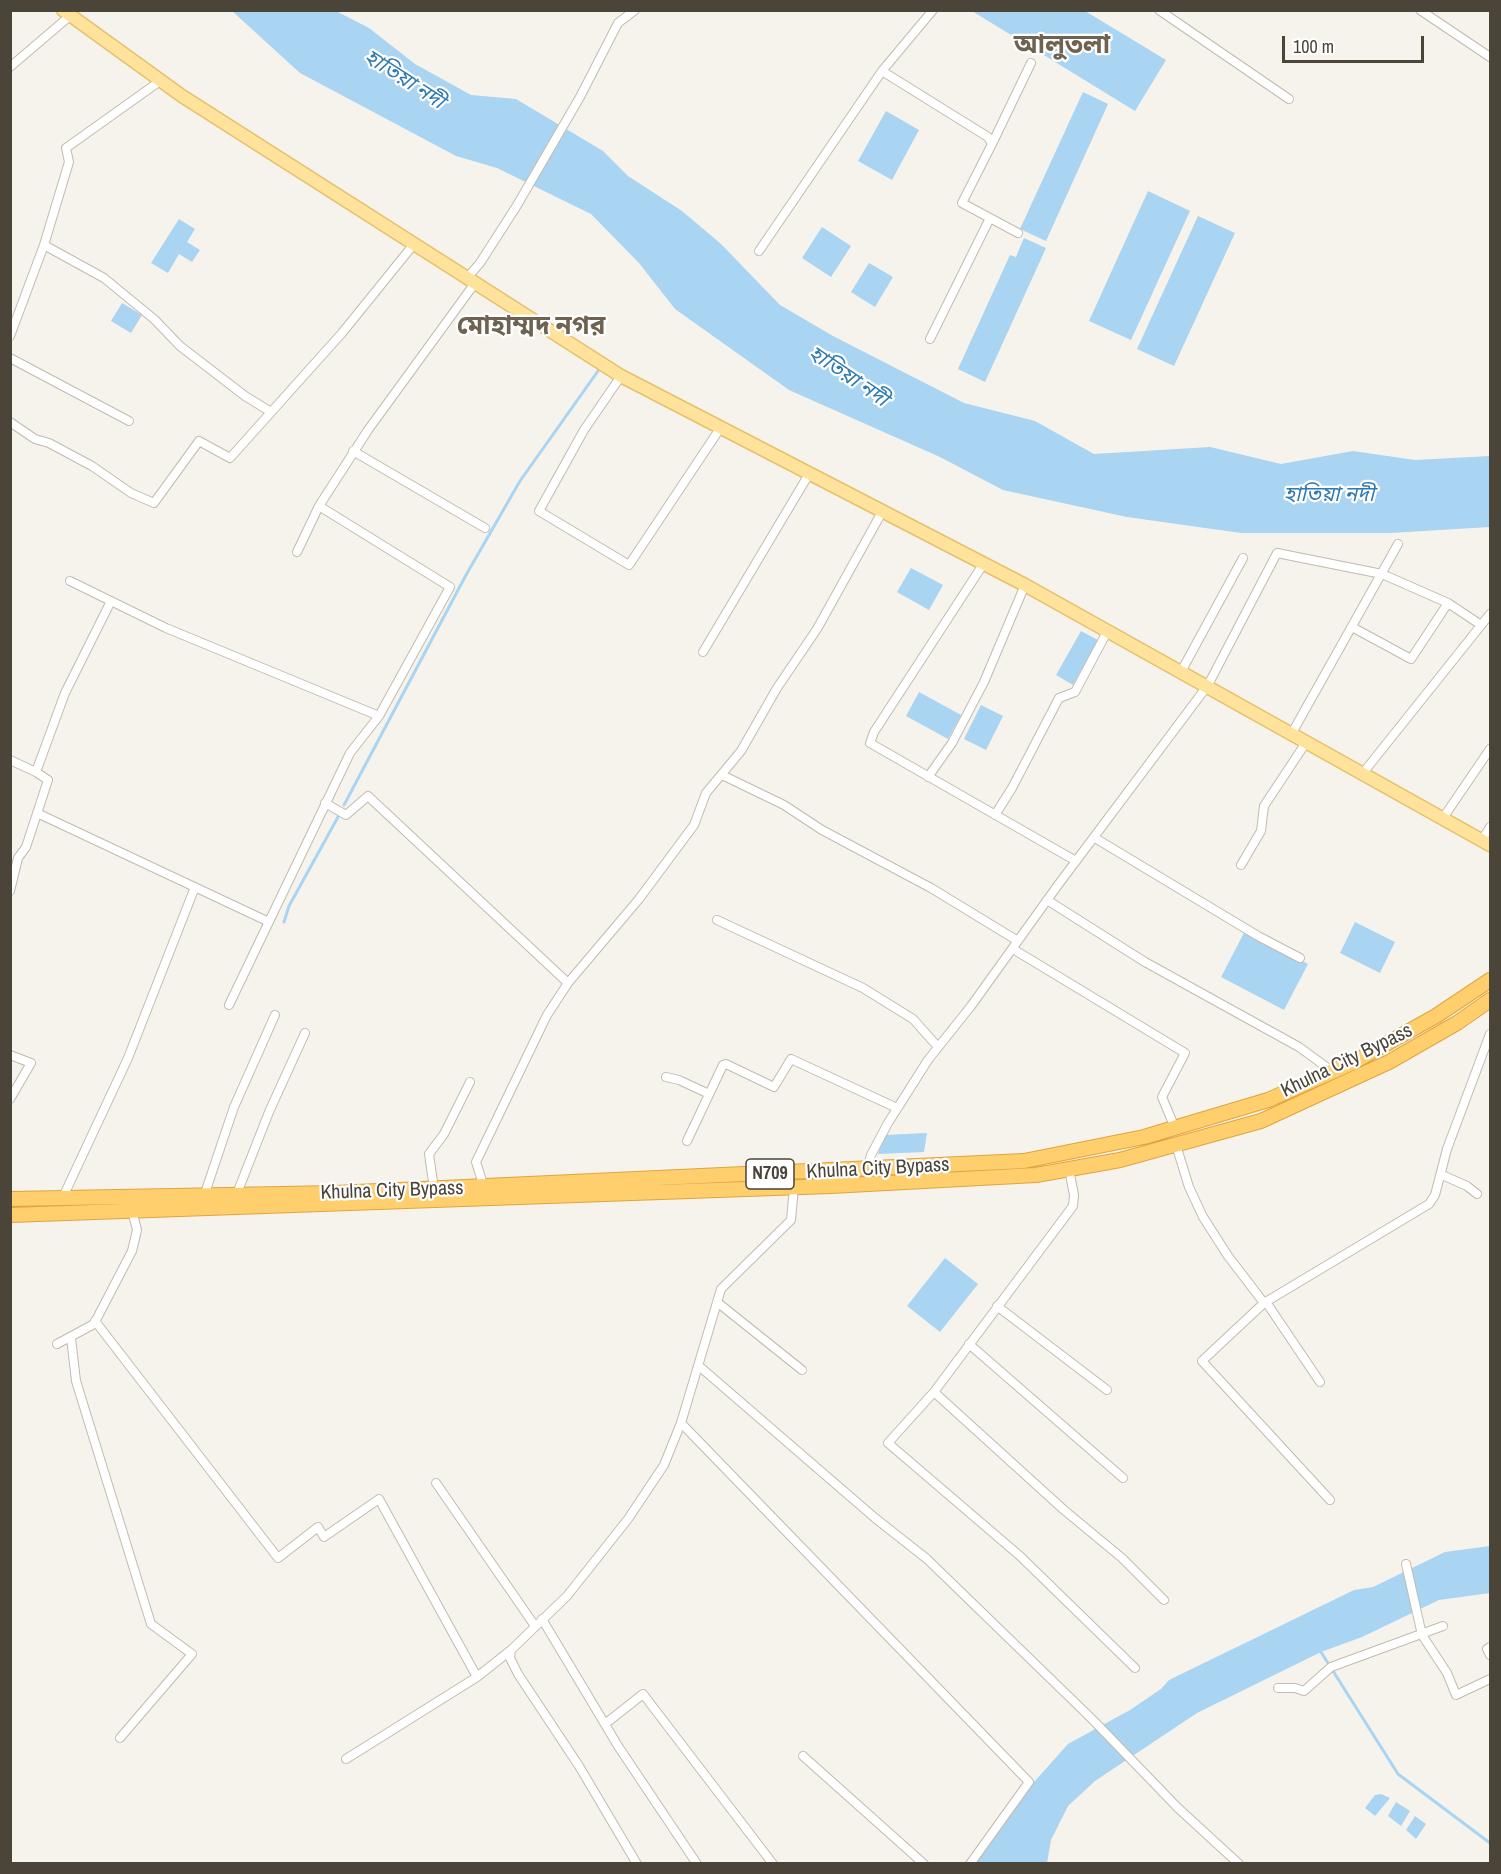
<!DOCTYPE html>
<html>
<head>
<meta charset="utf-8">
<style>
	body { margin:0 }
	#map { position:relative; width:1501px; height:1874px; overflow:hidden; background:#f6f3ec; font-family:"Archivo Narrow",sans-serif }
	canvas { display:block }
	.frame { position:absolute; inset:0; border:12px solid #4b4439; pointer-events:none }
	.scale { position:absolute; left:1282px; top:36px; width:142px; height:27px; box-sizing:border-box; border:3px solid #4b4439; border-top:0; padding-left:8px; font-size:18px; line-height:21px; white-space:nowrap; color:#4b4439; -webkit-text-stroke:4px #fff; paint-order:stroke }
</style>
</head>
<body>
<div id="map">
<canvas width="1501" height="1874"></canvas>
<div class="frame"></div>
<div class="scale">100 m</div>
</div>
<script>
const ctx = document.querySelector('canvas').getContext('2d');
ctx.lineJoin = 'round';
function fillPath(path, color) { ctx.fillStyle = color; ctx.fill(path, 'evenodd'); }
const poly = rows => new Path2D(rows.map(r => 'M' + r).join(''));
function strokePath(path, color, width, dash) { ctx.strokeStyle = color; ctx.lineWidth = width; ctx.lineCap = dash ? 'butt' : 'round'; ctx.setLineDash(dash || []); ctx.stroke(path); }
function write(font, color, halo, rows, align = 'center') {
  ctx.font = font + ' "Archivo Narrow","Noto Sans Bengali",sans-serif'; ctx.lineWidth = 4.5; ctx.setLineDash([]); ctx.textBaseline = 'middle'; ctx.strokeStyle = halo; ctx.fillStyle = color; for (const [text, x, y, turn = 0] of rows) {
    ctx.save(); ctx.translate(x, y); ctx.rotate((+turn || 0) * Math.PI / 180); ctx.textAlign = isNaN(turn) ? turn : align; if (halo) ctx.strokeText(text, 0, 0); ctx.fillText(text, 0, 0); ctx.restore();
  }
}
fillPath(poly([
	[232,11,336,11,369,28,415,64,471,95,516,99,603,151,628,176,682,211,721,244,780,305,833,336,964,403,1035,421,1094,454,1210,447,1281,464,1353,451,1415,460,1490,456,1490,527,1390,533,1241,533,1127,517,1003,490,940,457,789,390,675,309,639,263,591,214,497,168,456,156,300,73],
	[972,11,1085,11,1166,60,1135,111],
	[1083,92,1108,104,1046,241,1020,229],
	[886,111,919,130,892,180,858,161],
	[1148,191,1190,211,1131,340,1089,321],
	[1198,216,1235,233,1174,366,1137,349],
	[179,219,195,229,187,242,200,250,192,262,179,254,168,273,151,263],
	[822,227,851,246,831,277,802,258],
	[1024,238,1046,248,985,382,958,369,1010,255,1016,257],
	[869,263,893,277,875,307,851,292],
	[122,303,142,315,131,333,111,321],
	[911,568,943,585,929,610,897,592],
	[1081,631,1098,640,1073,685,1056,675],
	[919,692,961,715,948,739,906,716],
	[981,705,1003,716,986,750,964,739],
	[1355,922,1395,942,1380,973,1340,953],
	[1245,931,1308,964,1284,1010,1221,977],
	[927,1133,924,1152,878,1154,885,1135],
	[945,1258,978,1284,940,1332,907,1306],
	[1490,1546,1490,1593,1439,1600,1362,1637,1321,1652,1197,1713,1095,1781,1068,1806,1051,1840,1047,1863,973,1864,1026,1791,1068,1744,1130,1710,1161,1689,1169,1680,1354,1590,1373,1587,1445,1552],
	[1381,1794,1390,1798,1375,1816,1365,1808,1375,1795],
	[1396,1802,1410,1811,1401,1826,1388,1816],
	[1415,1816,1426,1824,1416,1839,1406,1830]
]), '#a9d4f2');
strokePath(poly([
	[344,805,466,575,520,481,598,371],
	[284,922,289,906,338,817],
	[1321,1652,1398,1774,1490,1843]
]), '#a9d4f2', 3);
const street = poly([
	[1159,10,1289,99],
	[1420,10,1490,57],
	[10,67,71,15],
	[882,71,988,137,992,144,962,203,1018,233],
	[992,144,1031,63],
	[44,245,104,278,154,319,180,346,245,396,271,412],
	[759,251,882,71,933,10],
	[467,278,480,263,516,207,580,97,618,23,635,10],
	[10,336,44,245,69,162,66,148,160,81],
	[930,339,990,218],
	[10,358,129,421],
	[621,376,584,430,539,511,629,565,721,427],
	[10,422,35,439,49,443,92,466,131,493,154,503,199,441,230,458,342,333,414,244],
	[353,451,485,528],
	[319,506,368,430,475,283],
	[984,563,874,732,870,743,1076,861],
	[70,581,166,628,379,716],
	[1352,627,1411,659,1448,603],
	[703,652,809,474],
	[1182,670,1243,558],
	[1292,733,1398,544],
	[10,760,36,772],
	[1363,773,1490,614],
	[722,775,784,805,822,830,931,888,1018,941],
	[928,777,952,743,984,682,1025,585],
	[325,803,346,815,368,796,568,983,547,1015,476,1162,484,1187],
	[37,813,267,921],
	[995,815,1012,788,1059,698,1075,692,1108,630],
	[1443,818,1490,749],
	[1095,838,1258,936,1300,958],
	[1482,840,1490,827],
	[1241,865,1261,831,1264,806,1307,741],
	[10,891,18,858,26,847,48,780,36,772,65,693,111,601],
	[1047,900,1145,962,1299,1047,1332,1071],
	[717,920,863,988,913,1019,938,1047],
	[1013,949,1185,1053,1162,1097,1175,1128],
	[568,983,639,899,694,825,706,793,741,751,777,688,817,629,882,512],
	[229,1005,350,753,379,716,450,587,319,506,297,552],
	[10,1055,31,1063,10,1099],
	[666,1077,679,1080,709,1094],
	[687,1141,723,1065,726,1064,774,1087,791,1059,897,1108],
	[1176,1145,1189,1187,1203,1217,1228,1256,1264,1303,1202,1361,1330,1500],
	[1069,1169,1074,1195,1073,1206,934,1392,1064,1510,1122,1558,1164,1600],
	[867,1170,871,1155,888,1123,928,1060,971,1006,1058,885,1208,685,1277,553,1382,574,1448,603,1481,625],
	[1442,1175,1467,1186,1477,1194],
	[434,1189,429,1154,444,1134,470,1082],
	[204,1196,234,1107,275,1015],
	[236,1196,269,1112,305,1033],
	[63,1197,128,1058,195,887],
	[717,1302,802,1370],
	[1266,1302,1320,1382],
	[1264,1303,1429,1204,1435,1195,1447,1149,1490,1034],
	[997,1306,1107,1390],
	[95,1321,278,1558,318,1527,324,1537,379,1499,477,1677,511,1650],
	[71,1338,76,1381,151,1624,192,1654,120,1738],
	[57,1344,94,1324,132,1251,137,1230,132,1210],
	[969,1344,1123,1478],
	[699,1366,875,1518,927,1559,1092,1719,1178,1808,1239,1864],
	[934,1392,888,1443,1020,1556,1135,1668],
	[681,1423,1029,1782,970,1864],
	[436,1483,535,1626],
	[1406,1564,1422,1635,1447,1673,1456,1695,1490,1679],
	[542,1619,618,1746,697,1864],
	[1490,1647,1487,1649,1490,1655],
	[1278,1688,1295,1688,1304,1691,1331,1667,1443,1626],
	[605,1724,643,1694,773,1864],
	[803,1756,924,1864],
	[346,1759,477,1677],
	[637,1864,579,1766,518,1674,510,1658,511,1650,567,1596,628,1519,664,1465,681,1423,721,1289,791,1220,794,1187]
]);
const primary = poly([
	[63,10,182,96,621,376,1025,585,1490,845]
]);
const highway = poly([
	[10,1199,335,1193,1024,1161,1144,1137,1268,1100,1352,1063,1436,1016,1490,980],
	[10,1215,831,1186,1036,1175,1120,1160,1261,1121,1389,1062,1457,1023,1490,1000]
]);
strokePath(street, '#c2bbae', 10);
strokePath(primary, '#e6c16a', 15);
strokePath(highway, '#e0a43c', 16);
strokePath(street, '#fff', 8);
strokePath(primary, '#ffe39c', 12);
strokePath(highway, '#ffcf6e', 14);
for (const [x, y, w] of [
	[770,1174,48]
]) { const box = new Path2D(); box.roundRect(x - w / 2, y - 15, w, 30, 4.5); ctx.fillStyle = '#fff'; ctx.fill(box); strokePath(box, '#4b4439', 1.5); }
write('bold 18px', '#4b4439', null, [
	["N709",770,1174]
]);
write('20px', '#4b4439', '#fff', [
	["Khulna City Bypass",1347,1061,-26],
	["Khulna City Bypass",878,1169,-3],
	["Khulna City Bypass",392,1191,-2]
]);
write('italic 21px', '#2e7ab2', '#fff', [
	["হাতিয়া নদী",404,80,33],
	["হাতিয়া নদী",848,377,34],
	["হাতিয়া নদী",1329,495]
]);
write('bold 26px', '#6e6250', '#fff', [
	["আলুতলা",1062,46],
	["মোহাম্মদ নগর",531,327]
]);
</script>
</body>
</html>
